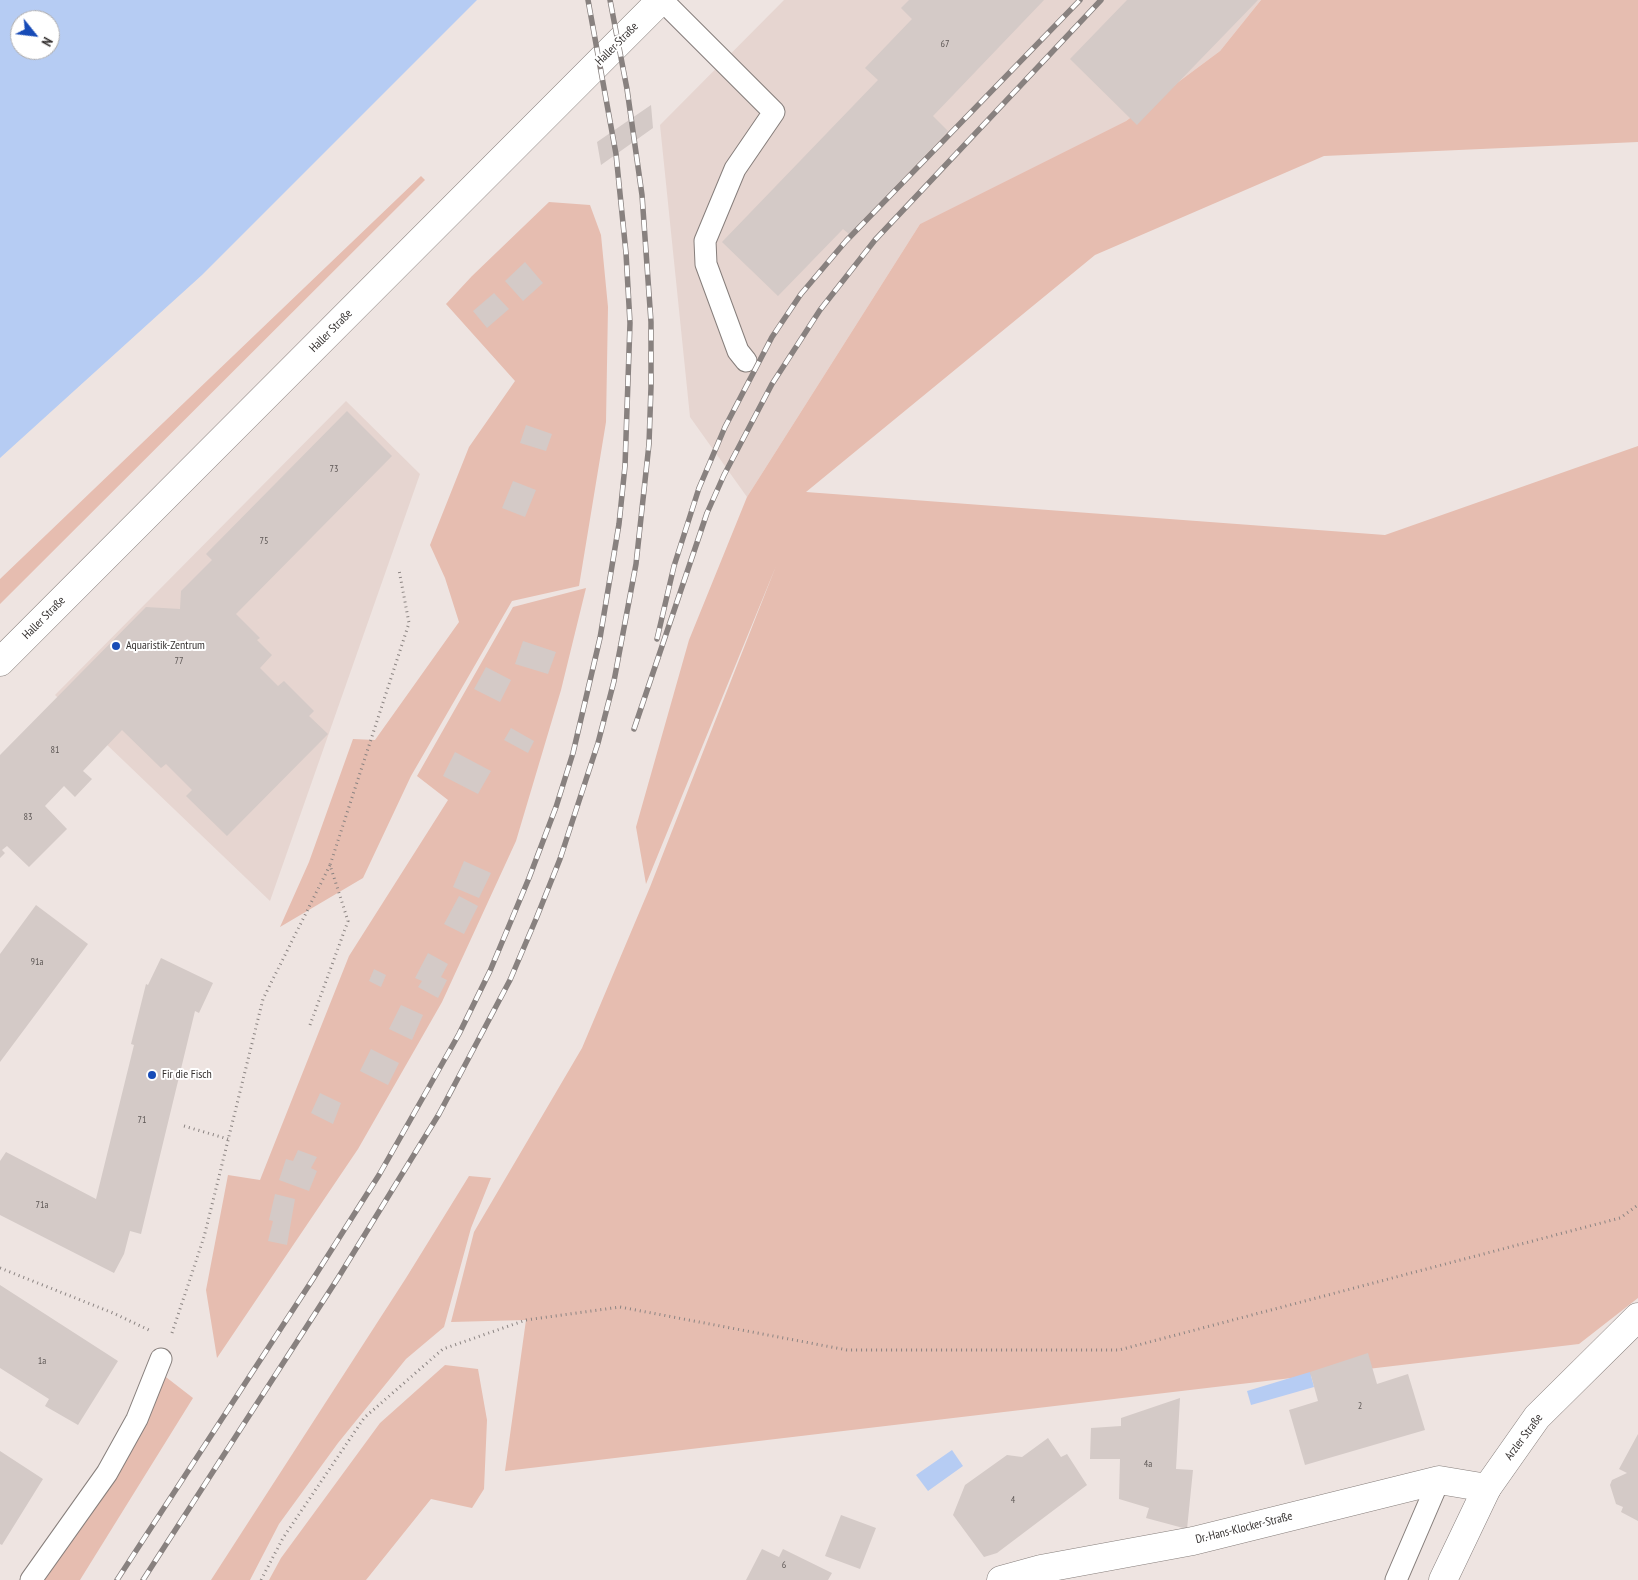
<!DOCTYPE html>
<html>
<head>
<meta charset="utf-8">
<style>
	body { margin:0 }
	#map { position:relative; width:1638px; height:1580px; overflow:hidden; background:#eee4e1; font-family:"PT Sans Narrow",sans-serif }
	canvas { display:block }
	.north { position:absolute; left:10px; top:10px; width:50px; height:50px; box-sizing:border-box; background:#fff; border:1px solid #afadad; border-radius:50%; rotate:119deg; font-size:14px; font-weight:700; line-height:20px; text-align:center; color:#363231 }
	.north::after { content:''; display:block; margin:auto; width:18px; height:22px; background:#174bb7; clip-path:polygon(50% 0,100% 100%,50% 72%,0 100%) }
</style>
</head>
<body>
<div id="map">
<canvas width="1638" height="1580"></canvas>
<div class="north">N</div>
</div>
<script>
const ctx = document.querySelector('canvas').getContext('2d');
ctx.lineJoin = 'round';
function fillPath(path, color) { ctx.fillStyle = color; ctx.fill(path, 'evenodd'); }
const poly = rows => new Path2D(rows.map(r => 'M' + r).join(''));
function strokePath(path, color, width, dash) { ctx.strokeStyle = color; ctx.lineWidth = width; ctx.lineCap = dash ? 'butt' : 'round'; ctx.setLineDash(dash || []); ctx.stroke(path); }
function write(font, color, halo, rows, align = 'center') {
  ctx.font = font + ' "PT Sans Narrow",sans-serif'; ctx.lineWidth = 4; ctx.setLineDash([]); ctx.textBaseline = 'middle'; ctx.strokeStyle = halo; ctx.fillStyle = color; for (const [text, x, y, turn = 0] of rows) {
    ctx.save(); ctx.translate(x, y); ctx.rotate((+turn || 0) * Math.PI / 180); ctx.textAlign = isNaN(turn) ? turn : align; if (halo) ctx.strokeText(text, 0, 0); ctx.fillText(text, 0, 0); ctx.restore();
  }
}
fillPath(poly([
	[784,0,1261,0,1220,51,1126,121,920,224,747,497,690,417,660,125],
	[346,401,420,474,270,901,55,695]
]), '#e6d5d0');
fillPath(poly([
	[1261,0,1638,0,1638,142,1324,156,1095,255,806,492,1385,535,1638,446,1638,1298,1579,1344,505,1471,526,1320,451,1322,474,1232,582,1048,650,887,776,566,646,884,636,827,689,640,747,497,920,224,1126,121,1220,51],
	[421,176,425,180,0,604,0,579],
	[549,202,590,205,601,235,608,307,606,422,579,586,512,601,411,776,363,878,280,927,309,862,353,739,375,740,459,622,445,578,430,545,469,447,515,381,446,304,472,276],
	[586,588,561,690,516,841,442,1002,358,1149,217,1358,206,1290,228,1175,260,1180,349,956,448,800,417,776,513,607],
	[469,1176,491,1178,471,1228,444,1327,406,1359,338,1443,279,1524,250,1580,211,1580,406,1278],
	[445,1365,478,1369,487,1420,484,1489,472,1508,431,1499,366,1580,269,1580,281,1558,380,1423],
	[162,1374,193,1398,80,1580,43,1580]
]), '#e6bdb0');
fillPath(poly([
	[0,0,477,0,202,275,0,458],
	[20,20,50,20,50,50,20,50],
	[1310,1372,1314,1387,1251,1405,1247,1391],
	[952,1450,963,1466,928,1491,916,1475]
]), '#b6ccf3');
fillPath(poly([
	[909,0,1044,0,933,116,948,131,849,234,843,229,778,296,722,242,878,80,865,68,912,19,901,8],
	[1127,0,1258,0,1137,125,1070,59],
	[651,105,653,128,601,165,597,142],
	[525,262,543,283,523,301,505,281],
	[494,293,509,309,487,328,473,311],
	[347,411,392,456,236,614,260,638,257,640,272,655,260,668,278,686,284,681,314,711,309,716,328,734,227,836,186,796,192,790,166,764,161,768,122,730,83,771,92,779,75,797,64,786,45,806,67,829,29,867,7,846,2,850,5,853,0,858,0,755,146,607,180,609,181,591,212,560,206,554],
	[526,425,552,434,546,451,520,443],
	[513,481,536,490,525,517,502,508],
	[523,641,556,652,548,674,515,664],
	[486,667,511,680,500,702,474,689],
	[511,728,534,741,528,753,504,740],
	[455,752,491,771,478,794,443,776],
	[464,861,491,873,479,898,453,887],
	[459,896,478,906,464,934,444,924],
	[36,905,88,944,0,1062,0,954],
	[428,953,448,964,441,977,447,980,438,998,418,987,422,981,415,978],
	[161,958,213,983,199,1013,195,1011,141,1234,130,1231,124,1254,114,1273,0,1215,0,1161,6,1152,96,1199,134,1045,131,1044,146,984,148,985],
	[374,969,386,975,381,987,369,981],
	[401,1005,423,1015,412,1040,389,1029],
	[371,1049,399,1063,388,1085,360,1071],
	[320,1093,341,1103,333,1124,311,1113],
	[298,1150,317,1157,311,1168,317,1171,309,1191,279,1180,286,1159,293,1161],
	[275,1194,295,1199,287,1245,268,1241,273,1221,269,1220],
	[0,1285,118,1361,78,1425,45,1406,49,1399,0,1368],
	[1368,1353,1377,1384,1408,1374,1425,1430,1305,1465,1289,1410,1318,1401,1310,1372],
	[1180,1398,1176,1469,1193,1470,1187,1529,1146,1518,1149,1508,1119,1499,1120,1459,1090,1459,1091,1428,1121,1426,1121,1418],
	[1638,1434,1638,1521,1621,1512,1623,1507,1616,1504,1610,1485,1612,1480,1627,1473,1619,1469],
	[1048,1438,1061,1457,1067,1454,1087,1485,997,1553,984,1557,953,1515,965,1485,1007,1455,1022,1457],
	[0,1451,43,1479,2,1545,0,1544],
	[841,1515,876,1528,860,1569,825,1556],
	[762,1549,779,1557,783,1549,832,1573,828,1580,746,1580]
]), '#d4cac7');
const service = poly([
	[662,0,774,112,735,169,705,241,706,264,738,351,746,361],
	[31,1580,107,1473,137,1419,161,1359],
	[1396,1580,1439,1480]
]);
const minor = poly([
	[1001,1580,1041,1569,1193,1541,1439,1480,1487,1488]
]);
const secondary = poly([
	[1443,1580,1487,1488,1537,1417,1638,1317]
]);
const primary = poly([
	[0,662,661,0]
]);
strokePath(service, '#867e7b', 23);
strokePath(minor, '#867e7b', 29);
strokePath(secondary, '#867e7b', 29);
strokePath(primary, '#867e7b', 29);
strokePath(poly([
	[310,1025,348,921,330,865,409,623,399,570],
	[184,1126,228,1139],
	[0,1268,113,1313,149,1330,150,1333],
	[172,1333,204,1237,263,999,330,865],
	[261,1580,283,1538,364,1418,443,1349,526,1320,620,1307,847,1350,1119,1350,1620,1218,1638,1205]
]), '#8b8482', 3, [1, 4]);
strokePath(service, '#fff', 21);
strokePath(minor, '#fff', 28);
strokePath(secondary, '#fff', 28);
strokePath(primary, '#fff', 28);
const rail = poly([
	[657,639,674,566,699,488,725,427,772,337,801,294,846,241,1080,0],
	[634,729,707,513,724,475,772,384,820,310,875,240,1101,0],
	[117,1580,313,1279,379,1175,459,1034,490,971,529,878,556,807,573,753,600,638,619,524,625,466,630,323,626,253,616,154,588,0],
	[143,1580,338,1278,439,1114,510,980,536,919,560,859,598,743,614,681,636,564,649,444,651,387,651,322,642,195,627,89,610,0]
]);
strokePath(rail, '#88817f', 5.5);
strokePath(rail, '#fff', 4, [11]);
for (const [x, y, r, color] of [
	[116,646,5,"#174bb7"],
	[152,1075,5,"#174bb7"]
]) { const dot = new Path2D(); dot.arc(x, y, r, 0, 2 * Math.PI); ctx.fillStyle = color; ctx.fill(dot); strokePath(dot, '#fff', 2); }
write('10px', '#5e5856', null, [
	["67",945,44],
	["73",334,469],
	["75",264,541],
	["77",179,661],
	["81",55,750],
	["83",28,817],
	["91a",37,962],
	["71",142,1120],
	["71a",42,1205],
	["1a",42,1361],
	["2",1360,1406],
	["4a",1148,1464],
	["4",1013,1500],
	["6",784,1565]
]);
write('12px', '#363231', '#fff', [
	["Haller Straße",617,44,-45],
	["Haller Straße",331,331,-45],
	["Haller Straße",44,618,-45],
	["Arzler Straße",1524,1437,-53],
	["Dr.-Hans-Klocker-Straße",1244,1528,-14]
]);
write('12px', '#363231', '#fff', [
	["Aquaristik-Zentrum",126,646],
	["Fir die Fisch",162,1075]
], 'left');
</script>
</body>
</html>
